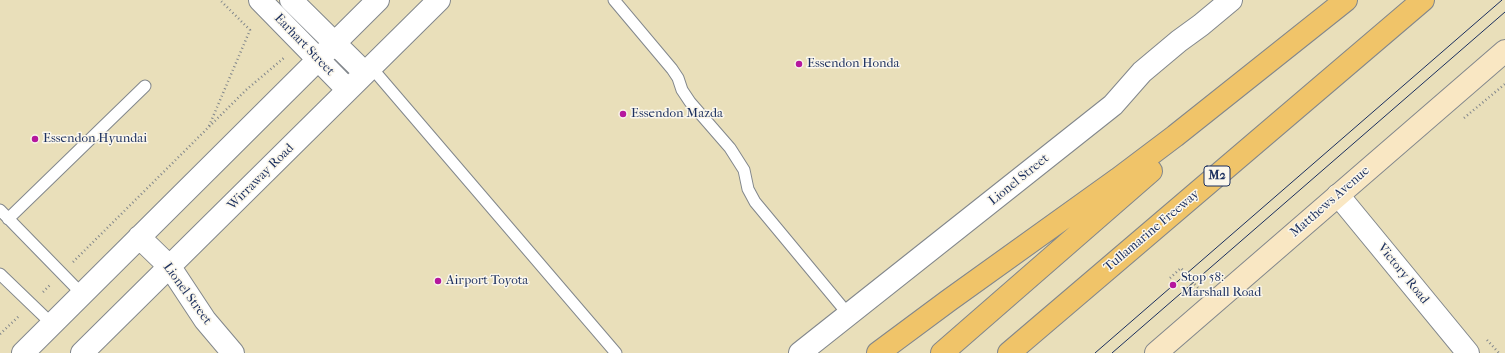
<!DOCTYPE html>
<html>
<head>
<meta charset="utf-8">
<style>
	body { margin:0 }
	canvas { display:block; background:#e9dfba }
</style>
</head>
<body>
<canvas width="1505" height="353"></canvas>
<script>
const ctx = document.querySelector('canvas').getContext('2d');
ctx.lineJoin = 'round';
const poly = rows => new Path2D(rows.map(r => 'M' + r).join(''));
function strokePath(path, color, width, dash) { ctx.strokeStyle = color; ctx.lineWidth = width; ctx.lineCap = dash ? 'butt' : 'round'; ctx.setLineDash(dash || []); ctx.stroke(path); }
function write(font, color, halo, rows, align = 'center') {
  ctx.font = font + ' "IM FELL French Canon",serif'; ctx.lineWidth = 3; ctx.setLineDash([]); ctx.textBaseline = 'middle'; ctx.strokeStyle = halo; ctx.fillStyle = color; for (const [text, x, y, turn = 0] of rows) {
    ctx.save(); ctx.translate(x, y); ctx.rotate((+turn || 0) * Math.PI / 180); ctx.textAlign = isNaN(turn) ? turn : align; if (halo) ctx.strokeText(text, 0, 0); ctx.fillText(text, 0, 0); ctx.restore();
  }
}
const lane = poly([
	[614,0,672,69,678,78,682,90,690,102,730,148,744,170,748,189,755,202,848,314],
	[371,67,616,353],
	[0,210,82,294],
	[8,219,145,86],
	[0,274,52,324]
]);
const street = poly([
	[260,0,348,90],
	[291,0,365,73],
	[1338,195,1468,353],
	[139,237,170,267,205,320,233,353],
	[23,353,378,0],
	[82,353,439,0],
	[800,353,1113,105,1142,72,1179,41,1201,25,1231,0]
]);
const secondary = poly([
	[1156,353,1505,51]
]);
const highway = poly([
	[878,353,948,301,1118,179,1175,136,1346,0],
	[942,353,1151,171],
	[1009,353,1423,0]
]);
strokePath(lane, '#82878c', 13);
strokePath(street, '#82878c', 24);
strokePath(secondary, '#82878c', 24);
strokePath(highway, '#82878c', 24);
strokePath(poly([
	[1464,118,1505,84],
	[209,126,250,30,220,0],
	[73,262,246,90,285,57],
	[1170,278,1181,268,1198,288],
	[43,292,51,284],
	[0,334,20,315],
	[1487,340,1499,353]
]), '#82878c', 2.5, [1, 3]);
strokePath(lane, '#fff', 11);
strokePath(street, '#fff', 22);
strokePath(secondary, '#f9e7c3', 22);
strokePath(highway, '#f0c469', 22);
strokePath(poly([
	[1095,353,1502,0],
	[1112,353,1505,12]
]), '#1b2f5e', 1);
for (const [x, y, r, color] of [
	[799,64,4,"#b5179e"],
	[623,114,4,"#b5179e"],
	[35,139,4,"#b5179e"],
	[438,281,4,"#b5179e"],
	[1173,285,4,"#b5179e"]
]) { const dot = new Path2D(); dot.arc(x, y, r, 0, 2 * Math.PI); ctx.fillStyle = color; ctx.fill(dot); strokePath(dot, '#fbf7ec', 1.5); }
for (const [x, y, w] of [
	[1217,176,26]
]) { const box = new Path2D(); box.roundRect(x - w / 2, y - 10, w, 20, 3); ctx.fillStyle = '#fbf7ec'; ctx.fill(box); strokePath(box, '#1b2f5e', 1); }
write('bold 12px', '#1b2f5e', null, [
	["M2",1217,176]
]);
write('13px', '#1b2f5e', '#fbf7ec', [
	["Earhart Street",304,45,46],
	["Wirraway Road",261,177,-45],
	["Lionel Street",1019,180,-39],
	["Matthews Avenue",1330,202,-41],
	["Tullamarine Freeway",1152,231,-40],
	["Victory Road",1403,274,51],
	["Lionel Street",187,294,54]
]);
write('13px', '#1b2f5e', '#fbf7ec', [
	["Essendon Honda",807,64],
	["Essendon Mazda",631,114],
	["Essendon Hyundai",43,139],
	["Stop 58:",1181,278],
	["Marshall Road",1181,293],
	["Airport Toyota",446,281]
], 'left');
</script>
</body>
</html>
